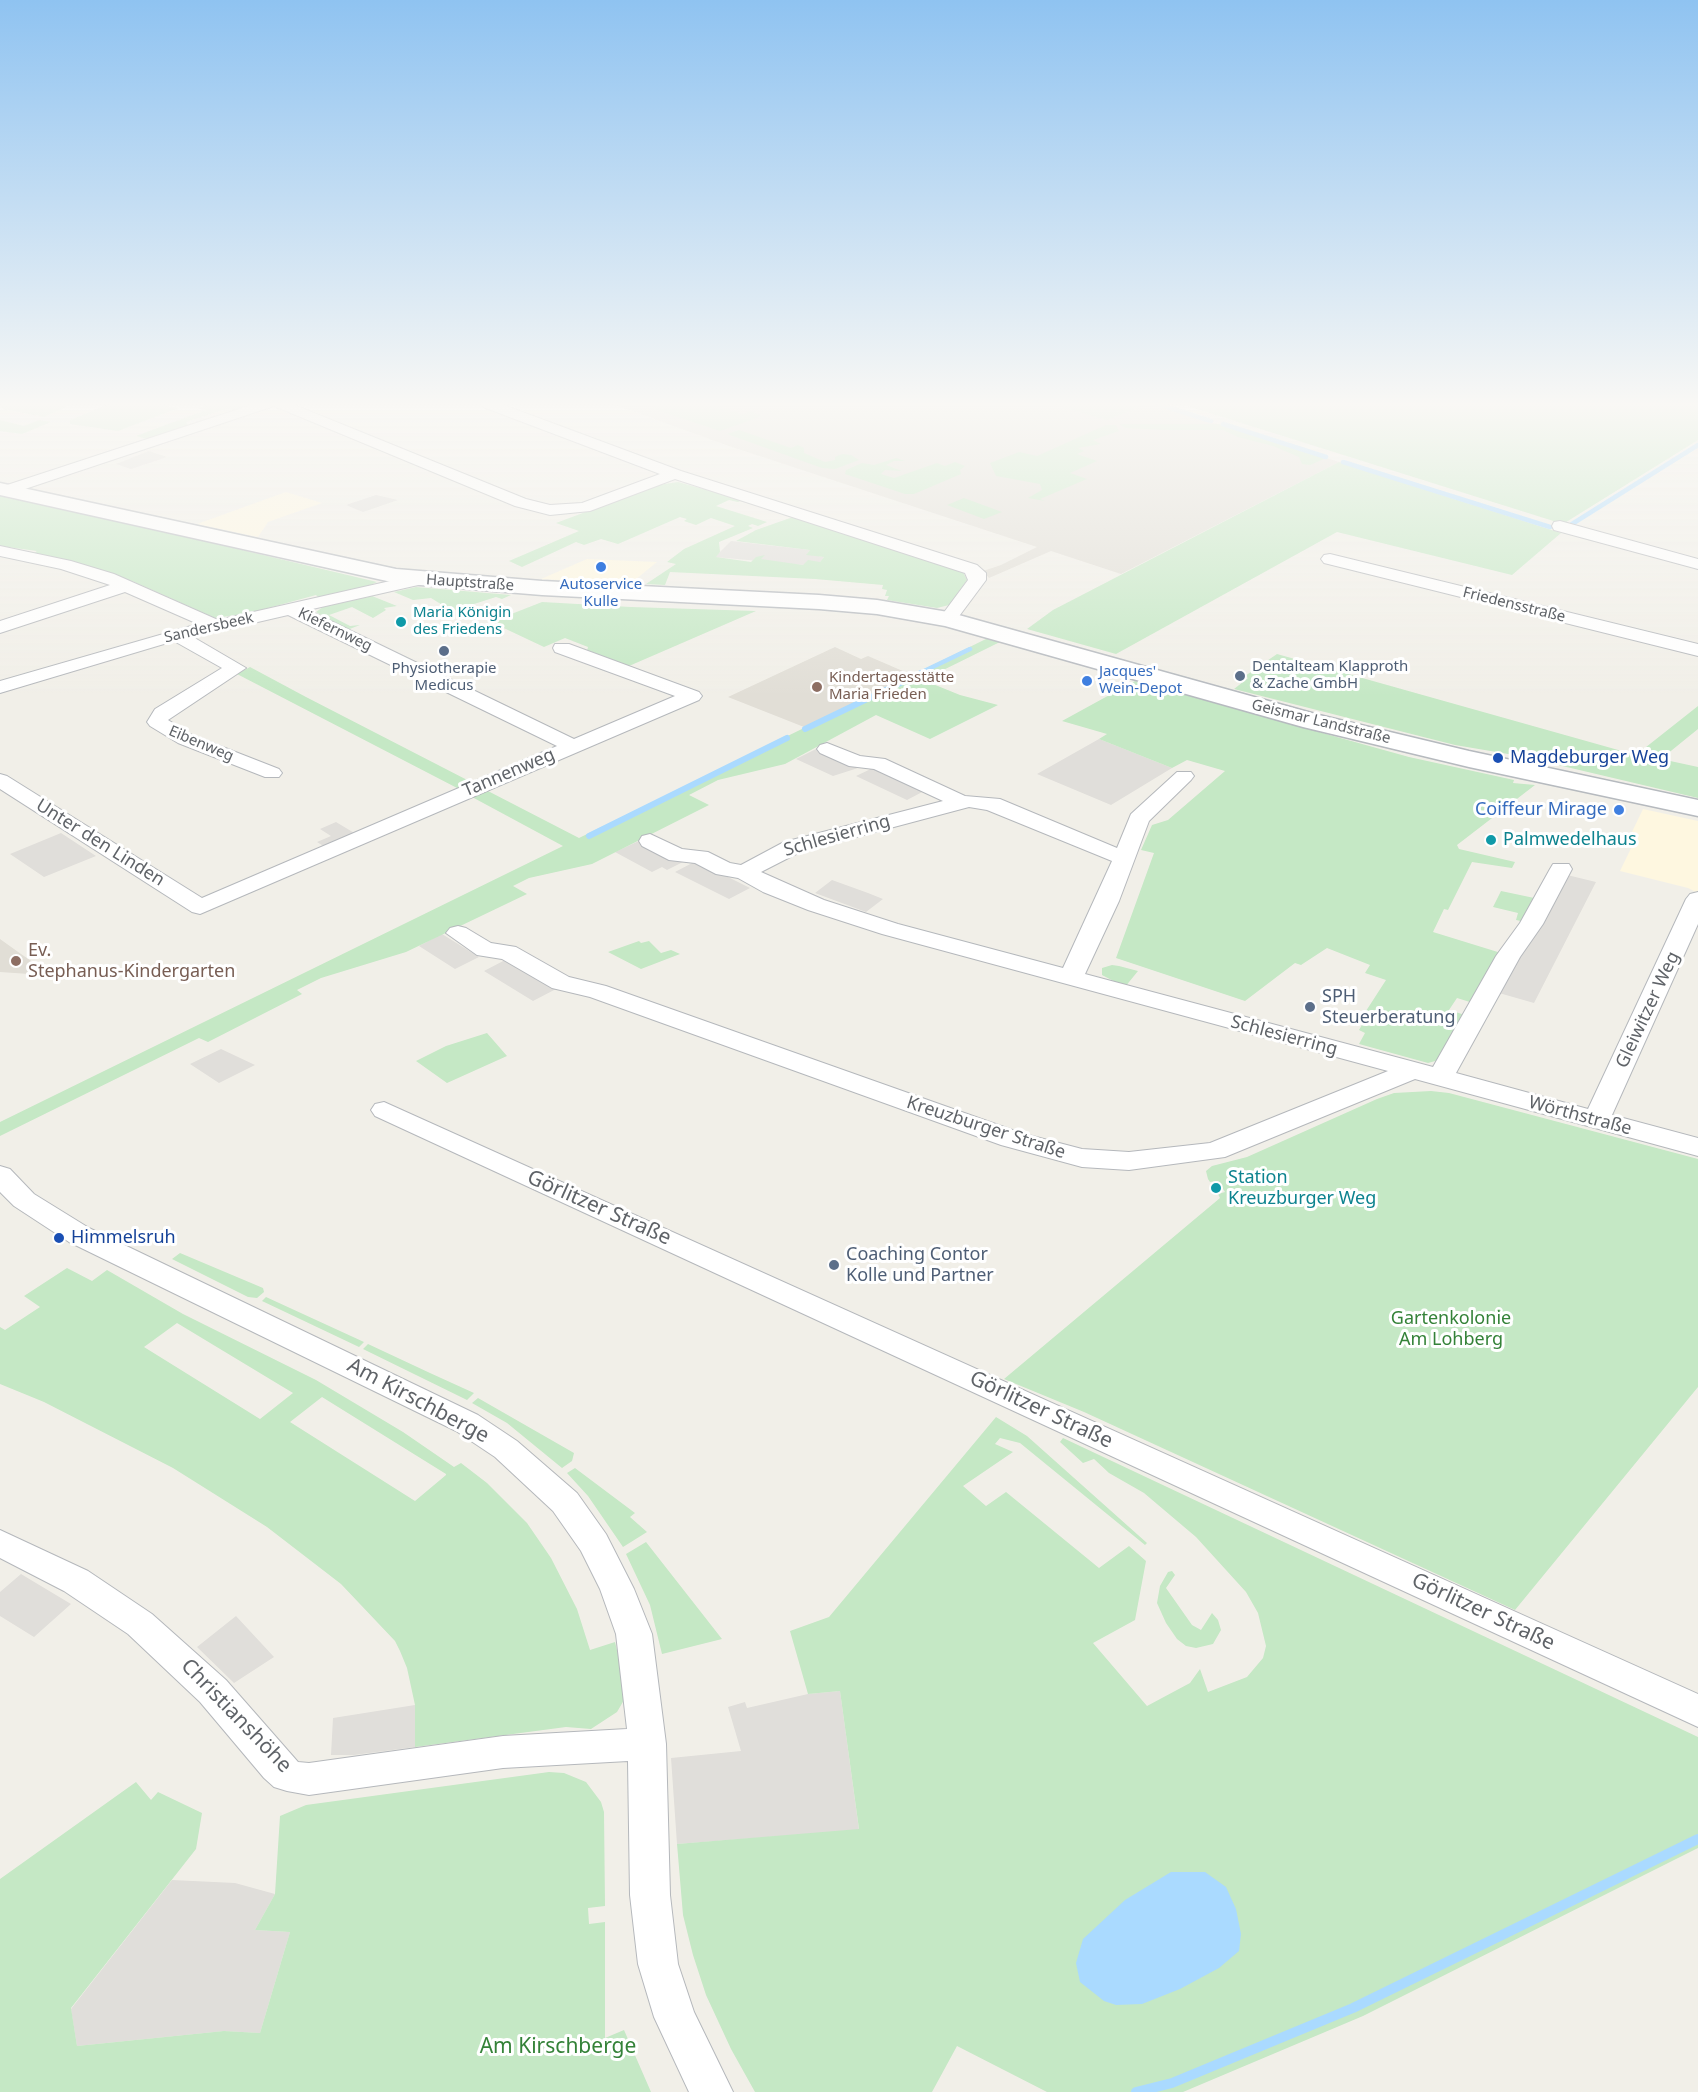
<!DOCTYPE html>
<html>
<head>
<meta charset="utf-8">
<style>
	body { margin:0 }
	canvas { display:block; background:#f1efe8 }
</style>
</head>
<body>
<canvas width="1698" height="2092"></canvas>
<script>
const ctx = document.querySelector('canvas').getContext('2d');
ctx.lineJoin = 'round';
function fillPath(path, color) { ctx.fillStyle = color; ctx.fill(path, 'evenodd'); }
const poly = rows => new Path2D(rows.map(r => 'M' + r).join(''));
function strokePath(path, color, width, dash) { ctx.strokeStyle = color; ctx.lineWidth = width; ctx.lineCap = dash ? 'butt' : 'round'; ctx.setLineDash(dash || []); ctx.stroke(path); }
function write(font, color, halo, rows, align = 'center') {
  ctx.font = font + ' "Noto Sans",sans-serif'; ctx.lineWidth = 6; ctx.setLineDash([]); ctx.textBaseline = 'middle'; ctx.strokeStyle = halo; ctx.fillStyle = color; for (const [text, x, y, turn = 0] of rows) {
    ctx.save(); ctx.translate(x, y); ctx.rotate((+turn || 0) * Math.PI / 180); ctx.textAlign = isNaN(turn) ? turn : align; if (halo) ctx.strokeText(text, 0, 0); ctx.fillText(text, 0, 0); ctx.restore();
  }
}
fillPath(poly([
	[286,492,322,503,268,522,258,537,197,524],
	[587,559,657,562,630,584,541,579],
	[1643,809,1698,821,1698,893,1688,888,1620,871,1638,834,1632,832]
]), '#fef7e0');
fillPath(poly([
	[149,451,167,457,131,469,116,464],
	[376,495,398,500,363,512,346,505],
	[731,541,810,550,807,554,824,557,820,562,803,565,715,557],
	[1099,739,1172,768,1111,805,1037,774],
	[816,749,858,768,833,776,796,759],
	[875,767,926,790,907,800,856,776],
	[336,822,356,834,325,847,317,842,331,836,320,829],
	[61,833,96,856,44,877,10,854],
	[641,840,683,862,667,870,662,867,652,872,615,852],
	[696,861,750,888,729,899,675,872],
	[1563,874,1596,882,1534,1003,1499,993],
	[832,880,868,893,883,899,866,912,815,893],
	[442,934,479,957,455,969,419,946],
	[507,959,556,989,533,1001,484,971],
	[221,1049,255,1065,219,1083,190,1064],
	[21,1574,71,1604,34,1637,0,1616,0,1592],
	[236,1616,274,1657,234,1683,197,1647],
	[840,1691,859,1830,677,1844,671,1758,741,1751,728,1707,745,1702,747,1708,808,1694],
	[415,1705,415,1747,354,1755,331,1755,333,1718],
	[172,1880,235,1883,275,1894,255,1930,290,1932,260,2033,224,2031,77,2046,71,2009]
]), '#e0deda');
fillPath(poly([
	[613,404,1153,404,1339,462,1121,574,1051,551,989,578,983,571,1001,565,1037,547,729,446],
	[835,647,861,659,868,656,912,675,804,727,728,697],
	[0,939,21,954,43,969,29,974,0,972]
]), '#e1ded6');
fillPath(poly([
	[0,404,72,404,44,417,3,409],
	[109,404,157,404,179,408,118,431,70,424,70,420],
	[208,404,248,404,248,406,235,410,226,409,186,422,188,426,147,439,136,436,206,410,199,408],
	[663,404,711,404,742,414,751,411,762,416,720,431,651,408],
	[1052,404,1128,404,1140,407,1107,420],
	[1181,404,1698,404,1698,440,1563,524],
	[39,420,51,422,22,434,0,431,0,420,24,426],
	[1119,424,1219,424,1326,458,1310,465,1302,464,1299,457,1273,446,1238,437,1223,430,1168,430,1125,428],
	[1106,425,1116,425,1119,431,1093,440,1101,444,1078,448,1084,451,1077,454,1097,461,1070,473,1087,479,1040,499,1045,501,1028,498,1042,490,1040,484,996,476,990,463,1019,452,1037,456],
	[739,430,791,448,798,445,804,448,804,453,825,462,835,460,835,457,842,454,851,455,859,460,835,469,822,468,727,434],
	[896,458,905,461,894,461,886,465,902,471,885,470,881,474,894,478,937,463,945,466,955,462,965,466,960,470,961,474,914,494,905,494,845,474,846,470,862,463,874,465],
	[1339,462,1561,533,1512,575,1337,532,1116,654,1027,629,1053,610],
	[678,482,743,500,738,502,729,500,716,506,767,522,758,526,752,524,748,526,753,528,719,542,720,552,716,557,751,562,756,557,765,555,761,559,803,565,808,560,820,562,824,557,806,555,810,550,736,541,756,530,793,517,963,572,967,580,949,605,937,608,887,600,889,596,885,596,887,590,882,589,883,585,815,579,670,572,665,585,646,584,676,564,667,562,684,549,735,526,711,518,696,525,684,521,687,519,680,517,618,544,601,539,584,545,576,542,522,567,509,561,579,531,556,523,658,485],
	[0,496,149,528,377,582,366,587,319,598,316,595,250,613,215,618,132,581,34,553,37,551,0,546],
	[964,498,1002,512,984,519,947,505],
	[416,587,511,595,502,599,496,597,452,611,431,598,413,600,394,592],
	[372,596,397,606,384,608,386,610,373,618,352,607,329,615,350,626,360,625,347,630,316,612,323,607],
	[542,602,631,607,756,611,629,666,587,651,588,647,565,638,544,647,491,622],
	[988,638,1000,642,923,680,960,695,998,705,930,739,876,715,785,764,718,780,689,795,709,805,592,864,529,878,513,886,527,894,406,952,321,978,297,990,302,994,208,1042,199,1038,0,1136,0,1122,563,846,472,797,486,790,579,838],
	[1277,654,1636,755,1698,706,1698,729,1661,759,1698,767,1698,798,1520,756,1455,745,1234,689,1248,678,1245,676],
	[250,667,306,697,473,783,459,789,237,674],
	[1135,681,1409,757,1514,780,1513,783,1535,785,1457,845,1459,849,1515,862,1512,868,1472,862,1448,910,1444,909,1433,932,1501,953,1473,1003,1457,998,1449,1010,1465,1015,1439,1060,1428,1063,1359,1044,1365,1033,1359,1030,1367,1016,1366,1011,1386,980,1365,973,1370,965,1327,948,1301,965,1295,963,1245,1001,1116,958,1154,853,1141,850,1152,825,1168,820,1225,771,1187,760,1172,768,1099,739,1107,734,1062,721],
	[1501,891,1539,899,1525,922,1516,920,1518,913,1493,907],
	[639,941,641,943,649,941,661,953,671,950,680,954,641,969,608,952],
	[1112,965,1119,966,1138,971,1125,987,1102,975,1102,968],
	[487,1033,507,1056,447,1083,416,1061,446,1046],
	[1431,1091,1449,1093,1698,1159,1698,1387,1515,1610,1084,1412,1004,1379,1220,1198,1218,1194,1225,1192,1218,1181,1210,1182,1208,1179,1206,1171,1212,1166,1247,1157,1377,1099,1394,1093],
	[180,1253,263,1288,264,1292,257,1298,248,1297,172,1259],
	[67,1268,92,1281,107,1270,183,1314,316,1380,403,1432,454,1467,461,1463,487,1483,527,1523,551,1558,577,1609,590,1650,615,1642,626,1687,624,1700,617,1712,591,1729,566,1727,415,1747,415,1705,407,1668,400,1651,395,1641,341,1584,267,1527,173,1468,44,1402,0,1384,0,1327,5,1330,40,1307,24,1296],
	[177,1323,293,1393,260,1419,144,1347],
	[322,1397,446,1474,446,1475,415,1501,290,1422],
	[266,1297,364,1342,359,1347,262,1301],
	[368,1344,430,1373,474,1393,467,1400,363,1349],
	[478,1398,574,1453,572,1461,562,1468,507,1423,472,1403],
	[996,1417,1027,1436,1147,1543,1145,1545,1020,1443,1000,1438,995,1444,1013,1452,963,1486,986,1506,1006,1492,1099,1568,1129,1546,1146,1561,1135,1620,1093,1643,1147,1706,1190,1683,1200,1669,1208,1692,1247,1677,1263,1658,1266,1646,1258,1613,1246,1592,1196,1537,1144,1493,1109,1473,1094,1459,1083,1463,1060,1442,1063,1438,1698,1737,1698,1848,1363,2016,1183,2092,1047,2092,957,2046,932,2092,755,2092,731,2049,706,1995,693,1955,683,1915,677,1844,859,1829,840,1691,808,1694,790,1631,829,1617],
	[575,1468,635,1513,630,1517,647,1532,623,1547,588,1496,567,1473],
	[646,1542,722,1639,662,1654,650,1605,626,1554],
	[1172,1571,1175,1575,1166,1588,1192,1625,1201,1630,1212,1613,1218,1620,1221,1630,1213,1644,1196,1648,1186,1646,1177,1639,1166,1623,1157,1603,1160,1586,1168,1572],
	[549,1772,564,1773,586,1782,601,1802,604,1812,605,1906,588,1908,589,1924,605,1922,605,2038,624,2030,651,2092,0,2092,0,1879,136,1782,151,1800,158,1792,202,1813,196,1849,71,2008,77,2046,224,2031,260,2033,290,1932,255,1930,275,1894,280,1816,306,1805]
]), '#c5e8c5');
fillPath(poly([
	[1171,1872,1205,1872,1226,1887,1236,1909,1241,1934,1239,1951,1219,1968,1180,1989,1142,2004,1116,2005,1104,2001,1080,1982,1076,1963,1083,1939,1125,1900]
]), '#aadaff');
strokePath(poly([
	[1158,404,1211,421],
	[1223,424,1326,457],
	[1343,462,1550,527],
	[1572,524,1698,445],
	[918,674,970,649]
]), '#aadaff', 4.5);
strokePath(poly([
	[805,729,921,673],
	[589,836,787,738]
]), '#aadaff', 6);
strokePath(poly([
	[1136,2092,1172,2083,1353,2008,1698,1839]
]), '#aadaff', 10);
const minor = poly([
	[254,404,292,404,526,499,550,505,582,503,660,474,483,407,481,404,501,404,681,471,977,565,986,573,986,580,954,623,948,624,939,619,968,580,965,573,675,479,590,511,550,515,515,506,274,406,7,495,0,492,1,487,254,404],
	[1560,521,1698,559,1698,569,1554,530,1552,526,1554,522,1560,521],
	[0,546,71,561,114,574,218,620,421,574,427,575,430,579,427,583,308,610,574,739,675,696,555,652,553,648,555,644,569,644,699,692,702,696,699,700,200,914,192,912,0,789,0,774,7,776,202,898,557,746,288,615,193,637,246,668,168,720,192,735,279,769,282,773,279,777,265,777,178,743,150,726,147,722,155,709,222,668,174,641,0,693,0,681,198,624,125,592,0,633,0,621,110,585,61,569,0,556,0,546],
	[1330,554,1698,644,1698,656,1324,563,1321,559,1324,555,1330,554],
	[827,743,860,756,885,759,965,796,1000,799,1117,848,1131,814,1177,772,1191,772,1194,776,1191,780,1149,821,1119,901,1085,974,1433,1067,1496,956,1520,923,1550,869,1553,864,1569,864,1572,869,1543,924,1520,957,1456,1073,1588,1109,1686,899,1690,894,1698,892,1698,924,1612,1115,1698,1138,1698,1156,1415,1079,1225,1157,1129,1170,1082,1167,1001,1145,590,997,552,988,502,959,477,955,446,933,450,928,458,926,466,928,491,943,516,947,569,977,606,986,1021,1133,1082,1149,1129,1152,1210,1143,1388,1071,882,934,808,910,763,892,738,878,716,874,695,863,669,860,642,846,639,841,642,836,650,834,682,849,708,852,730,863,741,865,784,842,943,801,874,769,849,766,820,753,817,749,820,745,827,743],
	[969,807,987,810,1112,861,1063,968,898,924,824,900,761,872,800,852,969,807],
	[384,1102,1698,1694,1698,1727,375,1116,371,1110,375,1104,384,1102],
	[0,1166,10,1169,34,1194,89,1228,478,1415,517,1441,577,1493,606,1534,634,1589,652,1634,666,1744,670,1895,678,1964,694,2012,733,2092,689,2092,654,2017,638,1964,630,1895,628,1761,503,1768,309,1795,287,1791,274,1787,264,1778,200,1702,128,1634,64,1591,0,1558,0,1530,88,1571,152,1614,226,1680,298,1762,309,1763,503,1736,627,1729,616,1634,600,1589,581,1551,553,1511,495,1457,456,1431,69,1242,14,1206,0,1192,0,1166]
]);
const secondary = poly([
	[0,483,396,569,542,581,819,595,877,600,948,612,1319,715,1469,751,1698,800,1698,816,1469,767,1303,727,945,626,877,614,819,609,542,595,396,583,0,495,0,483]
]);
strokePath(minor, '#b5b8bc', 2);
strokePath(secondary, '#b6babf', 3);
fillPath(minor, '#fff');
fillPath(secondary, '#fff');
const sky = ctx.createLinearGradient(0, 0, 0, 697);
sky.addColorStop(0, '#8fc3f1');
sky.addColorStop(0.58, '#f9f8f5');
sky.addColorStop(1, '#f9f8f500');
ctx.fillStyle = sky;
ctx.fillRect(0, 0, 1698, 697);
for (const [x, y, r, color] of [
	[601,567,6,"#3f7fe0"],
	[401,622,6,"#0f9aa8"],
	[444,651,6,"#5c6f8a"],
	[1240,676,6,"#5c6f8a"],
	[1087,681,6,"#3f7fe0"],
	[817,687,6,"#8d6e63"],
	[1498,758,6,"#1a4fb4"],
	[1619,810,6,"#3f7fe0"],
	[1491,840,6,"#0f9aa8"],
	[16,961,6,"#8d6e63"],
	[1310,1007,6,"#5c6f8a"],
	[1216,1188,6,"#0f9aa8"],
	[59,1238,6,"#1a4fb4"],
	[834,1265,6,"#5c6f8a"]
]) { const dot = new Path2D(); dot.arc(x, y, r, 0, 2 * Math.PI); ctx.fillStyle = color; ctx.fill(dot); strokePath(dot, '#fff', 2); }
write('15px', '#5f6368', '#fff', [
	["Hauptstraße",470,583,4],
	["Friedensstraße",1514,605,14],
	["Sandersbeek",209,628,-13],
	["Kiefernweg",335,630,26],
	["Geismar Landstraße",1321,722,14],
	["Eibenweg",201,744,23]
]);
write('15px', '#366cbe', '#fff', [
	["Autoservice",601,585],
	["Kulle",601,602],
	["Jacques'",1099,672,"left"],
	["Wein-Depot",1099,689,"left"]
]);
write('15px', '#0d838f', '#fff', [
	["Maria Königin",413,613],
	["des Friedens",413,630]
], 'left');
write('15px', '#4e5e75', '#fff', [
	["Dentalteam Klapproth",1252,667],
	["& Zache GmbH",1252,684],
	["Physiotherapie",444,669,"center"],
	["Medicus",444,686,"center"]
], 'left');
write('15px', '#785e54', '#fff', [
	["Kindertagesstätte",829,678],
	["Maria Frieden",829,695]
], 'left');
write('18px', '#164399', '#fff', [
	["Magdeburger Weg",1510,758],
	["Himmelsruh",71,1238]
], 'left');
write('18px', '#5f6368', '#fff', [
	["Tannenweg",509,773,-23],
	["Schlesierring",837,836,-16],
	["Unter den Linden",100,843,32],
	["Gleiwitzer Weg",1648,1010,-65],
	["Schlesierring",1284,1036,15],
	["Wörthstraße",1580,1116,15],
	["Kreuzburger Straße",986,1128,18]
]);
write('18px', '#366cbe', '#fff', [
	["Coiffeur Mirage",1607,810]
], 'right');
write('18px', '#0d838f', '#fff', [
	["Palmwedelhaus",1503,840],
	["Station",1228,1178],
	["Kreuzburger Weg",1228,1199]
], 'left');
write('18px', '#785e54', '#fff', [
	["Ev.",28,951],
	["Stephanus-Kindergarten",28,972]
], 'left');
write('18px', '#4e5e75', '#fff', [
	["SPH",1322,997],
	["Steuerberatung",1322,1018],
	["Coaching Contor",846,1255],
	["Kolle und Partner",846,1276]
], 'left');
write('18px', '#348238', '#fff', [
	["Gartenkolonie",1451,1319],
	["Am Lohberg",1451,1340]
]);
write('21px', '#5f6368', '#fff', [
	["Görlitzer Straße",599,1208,24],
	["Am Kirschberge",418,1401,28],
	["Görlitzer Straße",1041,1410,25],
	["Görlitzer Straße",1483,1612,25],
	["Christianshöhe",236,1716,46]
]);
write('21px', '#348238', '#fff', [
	["Am Kirschberge",558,2047]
]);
</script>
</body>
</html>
